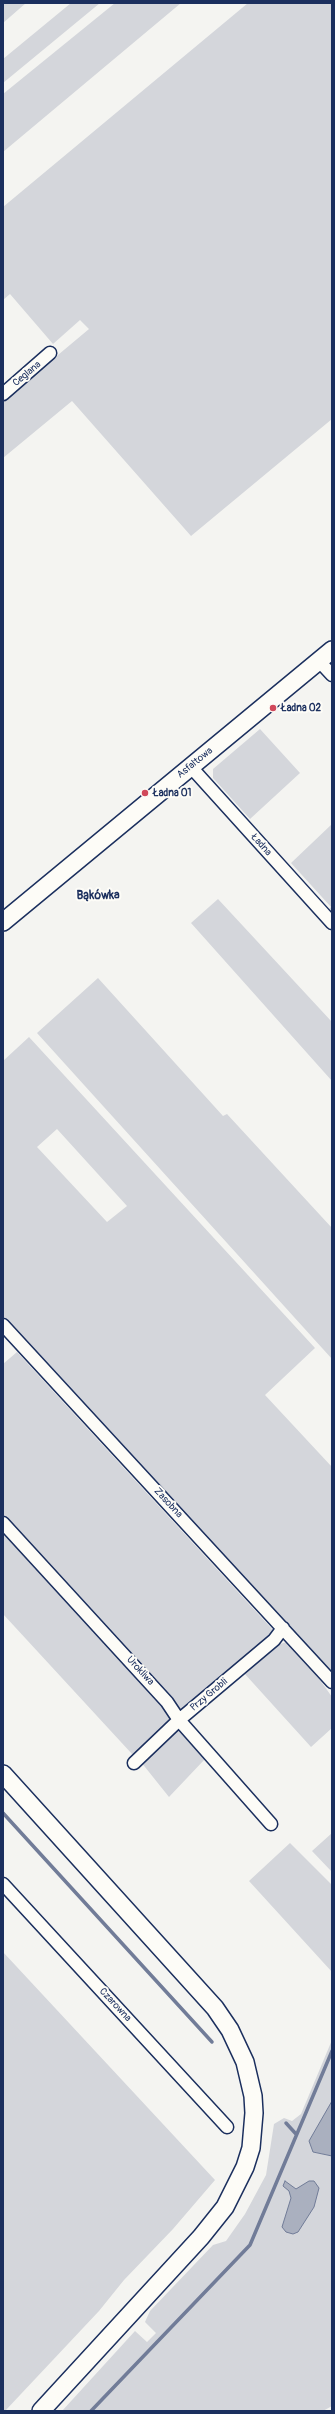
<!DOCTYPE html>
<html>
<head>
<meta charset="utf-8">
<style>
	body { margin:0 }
	#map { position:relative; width:335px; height:2414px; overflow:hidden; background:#f4f4f1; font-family:Pangolin,sans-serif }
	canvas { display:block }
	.frame { position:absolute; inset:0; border:4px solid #1b2f5e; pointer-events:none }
</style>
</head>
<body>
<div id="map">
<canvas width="335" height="2414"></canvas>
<div class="frame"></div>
</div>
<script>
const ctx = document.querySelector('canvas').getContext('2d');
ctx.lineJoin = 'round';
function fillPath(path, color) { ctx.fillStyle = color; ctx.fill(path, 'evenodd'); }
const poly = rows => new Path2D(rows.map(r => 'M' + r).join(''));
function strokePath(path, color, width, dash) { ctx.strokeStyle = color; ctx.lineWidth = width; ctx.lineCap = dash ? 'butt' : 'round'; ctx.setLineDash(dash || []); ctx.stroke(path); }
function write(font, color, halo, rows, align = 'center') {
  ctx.font = font + ' Pangolin,sans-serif'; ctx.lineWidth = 4; ctx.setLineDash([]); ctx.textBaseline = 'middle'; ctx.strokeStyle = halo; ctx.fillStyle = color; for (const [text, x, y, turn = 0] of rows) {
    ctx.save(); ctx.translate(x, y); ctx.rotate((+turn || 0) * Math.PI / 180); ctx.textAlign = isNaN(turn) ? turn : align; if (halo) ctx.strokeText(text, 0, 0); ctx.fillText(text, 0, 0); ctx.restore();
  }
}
fillPath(poly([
	[3,3,26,3,3,23],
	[71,3,100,3,3,83,3,59],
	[115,3,181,3,3,152,3,94],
	[248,3,332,3,332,419,191,536,72,401,3,458,3,401,89,329,80,320,53,344,10,294,3,300,3,207],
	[260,729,300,773,250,819,213,778,213,769],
	[332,824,332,915,328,910,331,907,291,863],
	[218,899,332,1022,332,1081,191,923],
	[98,978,223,1116,227,1114,332,1228,332,1359,37,1033],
	[29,1037,315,1348,265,1395,332,1467,332,1670,323,1665,3,1316,3,1061],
	[57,1129,127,1206,107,1222,37,1147],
	[17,1352,273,1630,271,1635,185,1710,179,1710,3,1517,3,1364],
	[3,1529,174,1715,173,1719,136,1755,132,1754,3,1614],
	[287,1642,296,1646,332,1697,332,1728,311,1747,244,1673,280,1644],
	[177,1731,181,1731,205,1759,169,1797,141,1762],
	[332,1833,332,1872,312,1851],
	[290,1843,332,1885,332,1972,249,1881],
	[3,1952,215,2180,173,2229,124,2280,99,2311,5,2411,3,2411],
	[332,2040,332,2101,313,2152,332,2156,332,2406,323,2411,62,2411,135,2331,147,2342,156,2333,145,2322,150,2311,213,2245,226,2241,245,2214,266,2175,274,2124,284,2118,292,2121,301,2114]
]), '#d4d6db');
const water = poly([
	[332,2101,332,2156,313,2152,309,2141,332,2101],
	[285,2181,296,2189,309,2181,314,2181,319,2188,314,2207,298,2232,293,2234,286,2232,282,2227,291,2198,289,2191,283,2186,285,2181]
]);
fillPath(water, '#aab0bf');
strokePath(water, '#717c98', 1);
strokePath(poly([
	[3,1813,212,2042],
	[286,2123,296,2134],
	[91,2411,250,2245,332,2051]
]), '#717c98', 3.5);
const street = poly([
	[3,394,50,353],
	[319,661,332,675],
	[191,767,332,923],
	[3,1325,332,1682],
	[3,1523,167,1702,179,1720,271,1824],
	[134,1763,179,1720,274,1640,283,1628],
	[3,1884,227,2127]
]);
const secondary = poly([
	[3,922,332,650],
	[3,1774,215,2008,230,2030,245,2062,253,2096,254,2113,251,2148,245,2167,225,2207,201,2237,41,2411]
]);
strokePath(street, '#1b2f5e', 15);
strokePath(secondary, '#1b2f5e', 20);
strokePath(street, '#fdfcf7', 12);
strokePath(secondary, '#fdfcf7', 17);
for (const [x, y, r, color] of [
	[273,708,4,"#d1495b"],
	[145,793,4,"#d1495b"]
]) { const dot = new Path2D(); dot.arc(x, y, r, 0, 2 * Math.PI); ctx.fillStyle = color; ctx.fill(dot); strokePath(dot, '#fdfcf7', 1.5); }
write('10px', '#1b2f5e', '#fdfcf7', [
	["Ceglana",27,374,-40],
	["Asfaltowa",195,763,-39],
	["Ładna",261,845,48],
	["Zasobna",168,1503,47],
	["Urokliwa",140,1671,47],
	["Przy Grobli",209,1695,-40],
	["Czarowna",115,2005,47]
]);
write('bold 10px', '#1b2f5e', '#fdfcf7', [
	["Ładna 02",281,708],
	["Ładna 01",153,793]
], 'left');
write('bold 12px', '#1b2f5e', '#fdfcf7', [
	["Bąkówka",98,896]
]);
</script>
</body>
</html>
